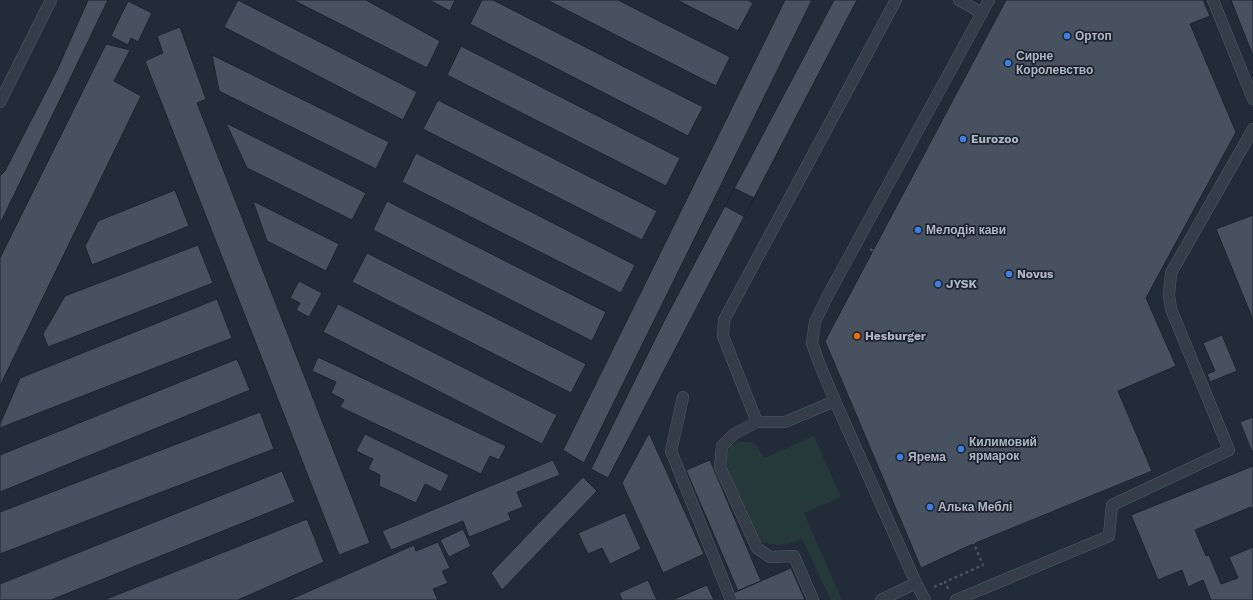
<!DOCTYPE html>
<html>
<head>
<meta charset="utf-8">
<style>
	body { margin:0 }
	canvas { display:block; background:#222b38 }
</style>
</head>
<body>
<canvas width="1253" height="600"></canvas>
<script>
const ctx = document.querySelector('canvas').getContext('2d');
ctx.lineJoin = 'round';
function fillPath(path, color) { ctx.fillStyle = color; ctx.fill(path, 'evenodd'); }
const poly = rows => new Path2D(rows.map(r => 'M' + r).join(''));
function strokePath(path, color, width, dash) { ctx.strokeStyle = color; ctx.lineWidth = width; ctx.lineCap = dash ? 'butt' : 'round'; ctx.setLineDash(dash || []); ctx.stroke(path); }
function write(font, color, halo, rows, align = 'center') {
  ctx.font = font + ' "Work Sans",sans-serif'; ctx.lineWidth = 3.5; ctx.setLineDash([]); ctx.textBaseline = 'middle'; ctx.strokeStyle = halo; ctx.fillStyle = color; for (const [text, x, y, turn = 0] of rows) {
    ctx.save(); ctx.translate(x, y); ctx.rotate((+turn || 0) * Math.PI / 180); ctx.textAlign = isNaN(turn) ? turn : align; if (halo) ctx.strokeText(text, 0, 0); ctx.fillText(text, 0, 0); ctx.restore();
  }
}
fillPath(poly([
	[814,436,841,497,804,513,842,600,831,600,802,539,788,544,775,545,761,542,727,468,727,456,730,446,739,442,751,442,757,446,764,458]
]), '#25383a');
const building = poly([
	[88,0,108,0,0,224,0,176,5,171,57,70,88,0],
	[238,0,417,92,403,120,224,27,238,0],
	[293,0,366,0,440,41,427,68,293,0],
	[429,0,455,0,450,11,429,0],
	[482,0,493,0,703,107,688,136,470,24,482,0],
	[547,0,618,0,730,57,716,86,547,0],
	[677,0,748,0,753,3,738,31,677,0],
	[785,0,812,0,584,463,563,450,785,0],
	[834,0,857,0,608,478,591,469,664,321,834,0],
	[1006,0,1203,0,1210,16,1190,24,1236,132,1146,298,1176,366,1118,391,1152,471,973,544,921,568,825,341,1006,0],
	[1231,0,1253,0,1253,56,1231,0],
	[128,1,152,13,138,42,131,38,128,45,111,36,128,1],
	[180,27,206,99,197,103,370,543,339,555,145,61,163,53,157,36,180,27],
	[106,44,130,50,114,81,141,96,0,386,0,258,106,44],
	[461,46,680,158,666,186,447,75,461,46],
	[212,55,389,142,376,169,219,91,212,55],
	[438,100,657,211,642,240,423,129,438,100],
	[226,123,366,193,352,220,247,168,226,123],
	[416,153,635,265,621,293,402,182,416,153],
	[734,188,754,198,745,217,725,206,734,188],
	[175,190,189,226,92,265,85,246,98,221,175,190],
	[253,201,339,244,326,271,267,241,253,201],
	[387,201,606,312,592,341,373,230,387,201],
	[1253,215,1253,320,1216,229,1253,215],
	[198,245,213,283,48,347,43,334,65,296,198,245],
	[367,253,586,364,571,393,352,282,367,253],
	[299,281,322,293,309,317,296,310,300,303,290,298,299,281],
	[217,299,232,338,0,428,0,424,20,378,217,299],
	[338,304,557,415,542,444,323,332,338,304],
	[1222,335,1237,371,1210,382,1207,374,1215,371,1203,343,1222,335],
	[318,357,506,446,499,460,490,456,481,474,340,407,344,400,331,393,336,382,312,371,318,357],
	[237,359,250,390,0,492,0,455,237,359],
	[260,412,274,449,0,554,0,512,260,412],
	[1253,417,1253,451,1252,452,1240,422,1253,417],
	[649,433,704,554,663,573,622,483,649,433],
	[365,434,449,475,441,492,425,484,416,503,379,486,380,475,368,469,373,459,356,451,365,434],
	[553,460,560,475,517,492,523,507,508,513,511,520,469,537,463,521,391,550,382,531,553,460],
	[710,460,761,581,738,591,686,470,710,460],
	[1253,466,1253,511,1251,507,1195,530,1206,556,1209,555,1221,584,1238,578,1229,557,1253,547,1253,600,1211,600,1203,580,1188,587,1182,570,1158,580,1131,515,1253,466],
	[282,471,295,502,51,600,0,600,0,584,282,471],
	[583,477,597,491,502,590,491,573,583,477],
	[625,513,641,549,610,564,602,548,588,554,578,533,625,513],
	[307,519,324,562,238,600,104,600,307,519],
	[463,529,471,546,449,557,440,540,463,529],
	[438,542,450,568,442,571,448,583,433,589,438,600,289,600,414,545,416,551,438,542],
	[791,568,805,600,737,600,733,593,791,568],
	[648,580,657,600,622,600,619,593,648,580],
	[707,585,714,600,672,600,707,585]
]);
fillPath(building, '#485160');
strokePath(building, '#1d242f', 1);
const service = poly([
	[959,0,982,13],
	[1213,0,1253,99],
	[0,102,51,0],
	[683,397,671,451,731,600],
	[835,401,785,422,757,422,723,336,724,320,896,0],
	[757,422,734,434,722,446,720,467,757,548,770,557,794,556,813,600],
	[881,600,916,583],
	[925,600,916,583,835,401,819,363,812,343,815,322,827,297,989,0],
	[956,600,1109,536,1112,505,1229,450,1171,309,1169,295,1171,273,1253,129]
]);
strokePath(service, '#535a66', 12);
strokePath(poly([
	[1031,57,1061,0],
	[870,249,916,272],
	[934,587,945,582],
	[948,589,945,582,983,565,883,332,1031,57,987,34]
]), '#435558', 2.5, [3, 3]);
strokePath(service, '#353d48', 11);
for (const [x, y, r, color] of [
	[1067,36,4,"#3f7fe0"],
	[1008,63,4,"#3f7fe0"],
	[963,139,4,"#3f7fe0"],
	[918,230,4,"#3f7fe0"],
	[1009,274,4,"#3f7fe0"],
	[938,284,4,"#3f7fe0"],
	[857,336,4,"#e8710a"],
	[961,449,4,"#3f7fe0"],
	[900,457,4,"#3f7fe0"],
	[930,507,4,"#3f7fe0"]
]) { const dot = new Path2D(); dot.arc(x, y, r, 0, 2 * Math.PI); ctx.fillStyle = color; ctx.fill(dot); strokePath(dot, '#1b222d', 1.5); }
write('bold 12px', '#b0b7c4', '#1b222d', [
	["Ортоп",1075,36],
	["Сирне",1016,56],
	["Королевство",1016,70],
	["Eurozoo",971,139],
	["Мелодія кави",926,230],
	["Novus",1017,274],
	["JYSK",946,284],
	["Hesburger",865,336],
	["Килимовий",969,442],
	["ярмарок",969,456],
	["Ярема",908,457],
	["Алька Меблі",938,507]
], 'left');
</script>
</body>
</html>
